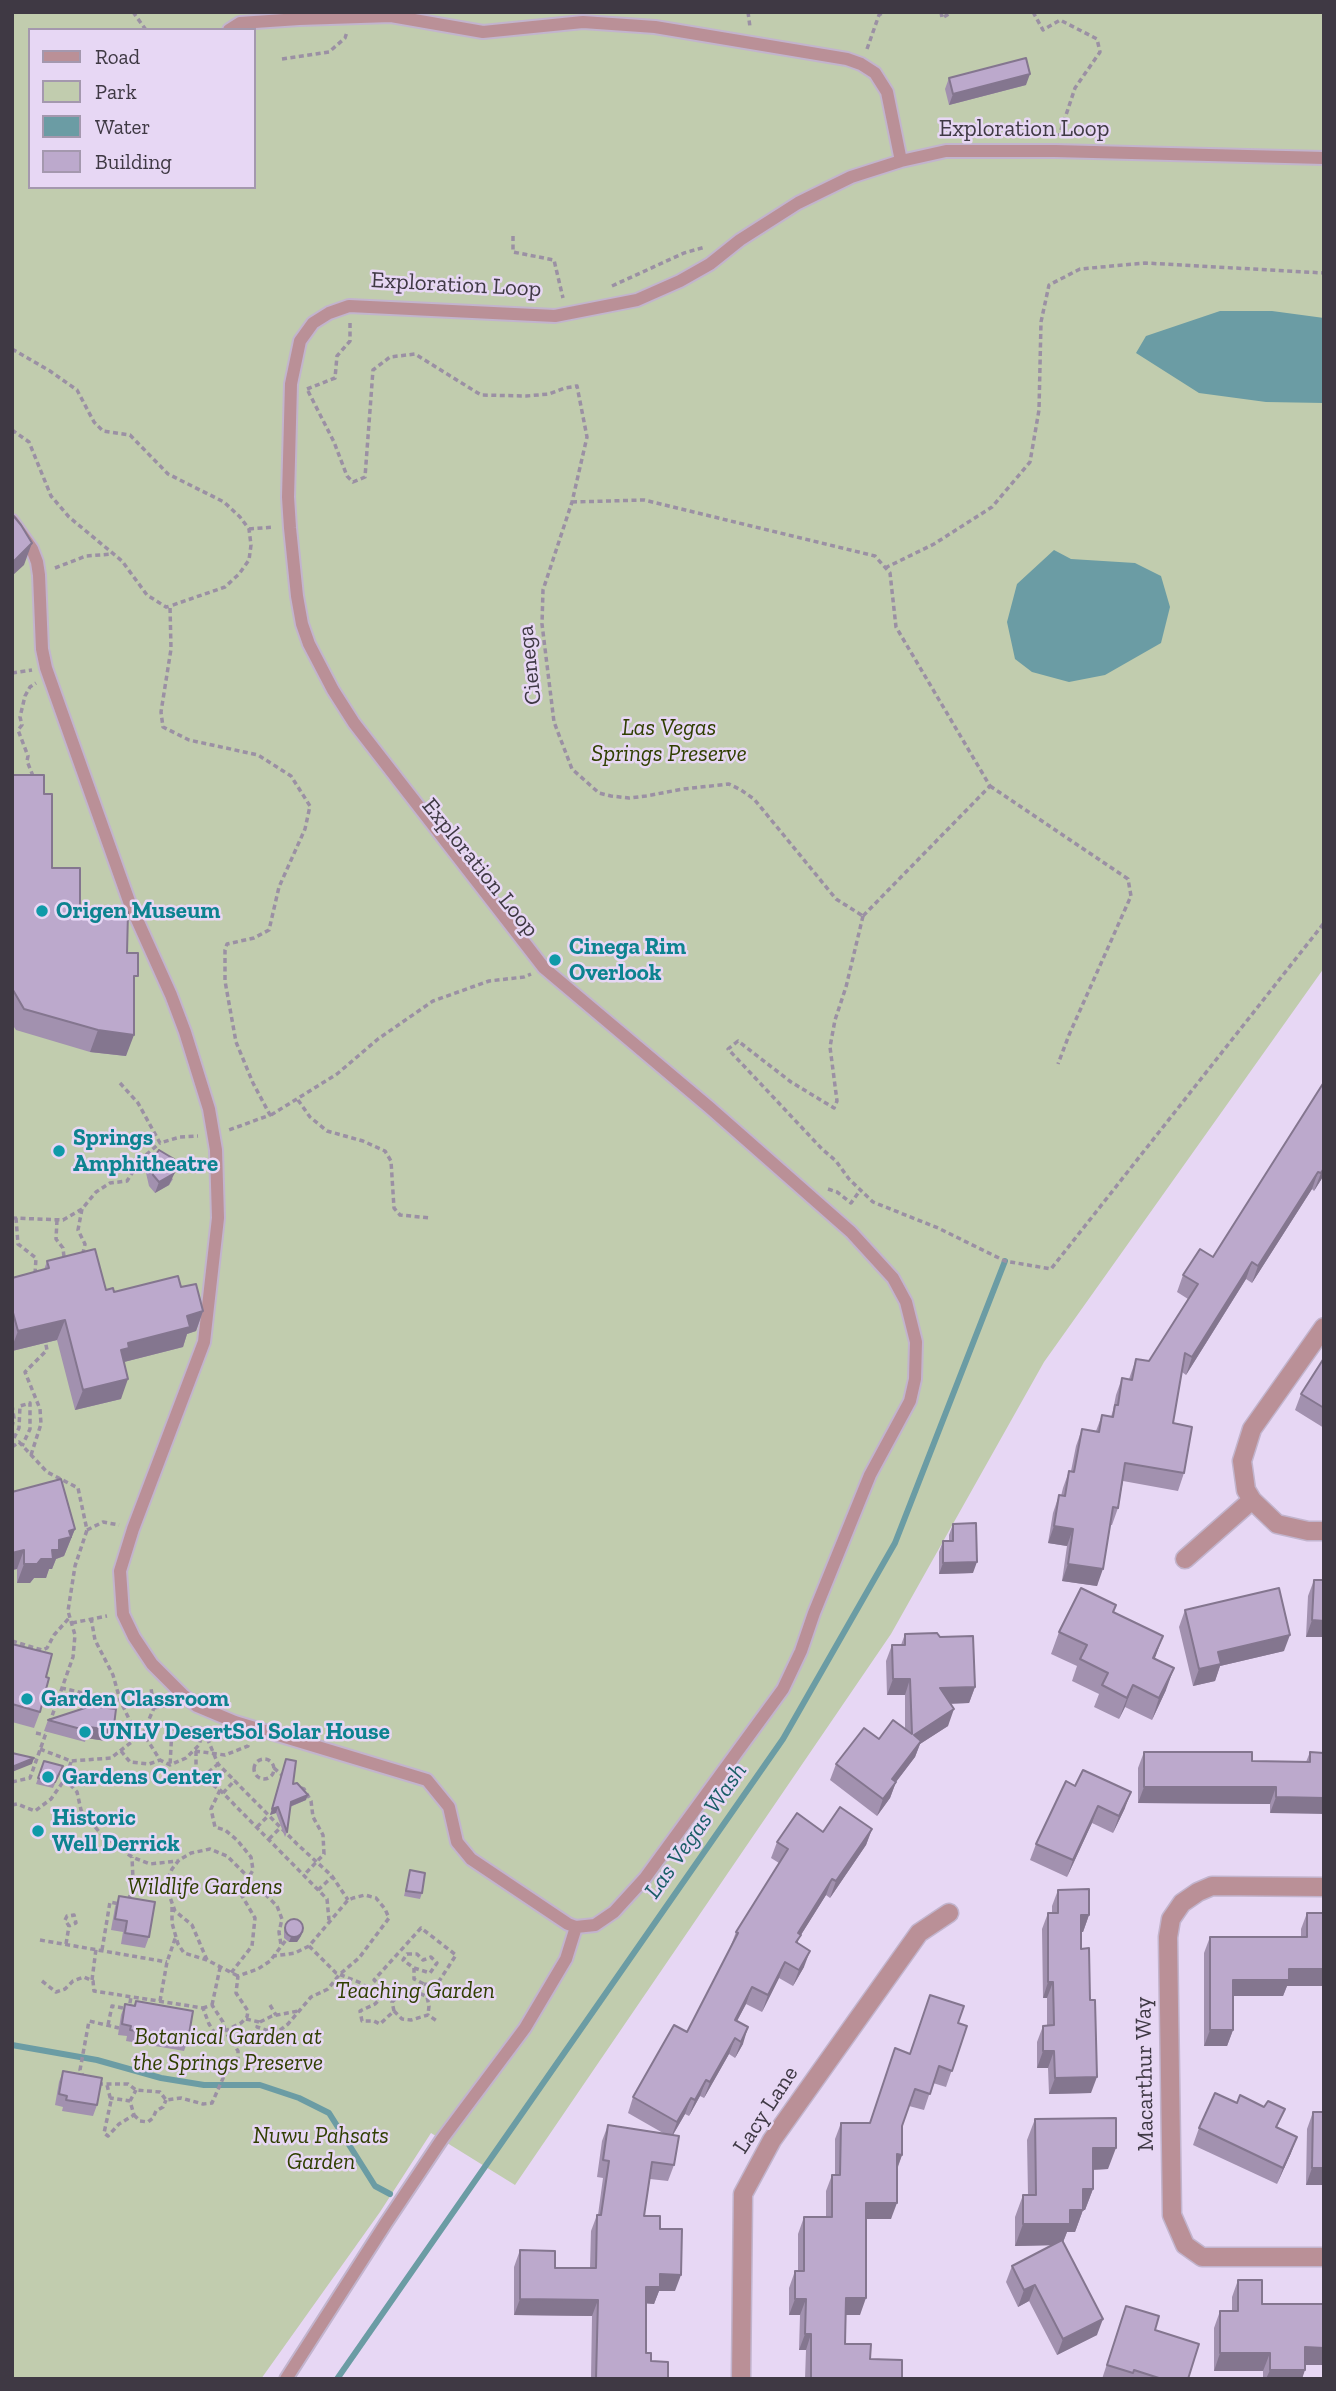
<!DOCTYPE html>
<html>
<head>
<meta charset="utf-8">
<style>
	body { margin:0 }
	#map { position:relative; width:1336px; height:2391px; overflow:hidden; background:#e7d7f4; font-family:"Zilla Slab",serif }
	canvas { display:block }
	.frame { position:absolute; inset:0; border:14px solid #3f3944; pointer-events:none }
	.legend { position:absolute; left:28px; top:28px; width:228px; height:161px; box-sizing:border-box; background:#e7d7f4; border:2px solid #a498ae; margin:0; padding:9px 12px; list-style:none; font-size:21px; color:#3f3944 }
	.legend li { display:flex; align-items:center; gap:14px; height:35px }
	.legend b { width:35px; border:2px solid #a498ae }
</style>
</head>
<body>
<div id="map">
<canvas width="1336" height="2391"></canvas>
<div class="frame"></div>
<ul class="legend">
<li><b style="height:9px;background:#ba9097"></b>Road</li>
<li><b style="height:19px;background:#c1ccae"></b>Park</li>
<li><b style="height:19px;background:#6b9ca4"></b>Water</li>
<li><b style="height:19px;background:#bca9cc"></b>Building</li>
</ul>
</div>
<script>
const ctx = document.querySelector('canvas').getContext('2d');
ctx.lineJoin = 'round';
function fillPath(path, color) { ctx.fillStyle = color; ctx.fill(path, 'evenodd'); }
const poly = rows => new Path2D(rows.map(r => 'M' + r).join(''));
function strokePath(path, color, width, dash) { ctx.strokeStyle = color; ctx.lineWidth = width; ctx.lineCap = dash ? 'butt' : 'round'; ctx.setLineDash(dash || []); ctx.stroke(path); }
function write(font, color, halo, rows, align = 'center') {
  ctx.font = font + ' "Zilla Slab",serif'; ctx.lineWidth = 5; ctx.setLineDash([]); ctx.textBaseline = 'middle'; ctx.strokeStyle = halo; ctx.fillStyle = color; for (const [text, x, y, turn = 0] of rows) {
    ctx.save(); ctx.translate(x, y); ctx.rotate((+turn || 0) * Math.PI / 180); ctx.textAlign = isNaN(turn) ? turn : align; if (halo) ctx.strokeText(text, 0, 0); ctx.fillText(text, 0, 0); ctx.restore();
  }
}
fillPath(poly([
	[12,12,1324,12,1324,968,1044,1362,891,1634,515,2185,431,2133,380,2212,261,2379,12,2379],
	[30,30,254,30,254,187,30,187]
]), '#c1ccae');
fillPath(poly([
	[1220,311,1272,311,1324,318,1324,403,1266,402,1199,393,1136,353,1146,336],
	[1054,550,1071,559,1135,563,1161,576,1170,607,1161,643,1105,675,1069,682,1032,672,1015,659,1007,622,1017,584]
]), '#6b9ca4');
strokePath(poly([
	[12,2045,97,2060,161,2078,204,2085,260,2085,299,2098,329,2113,375,2186,390,2194],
	[337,2379,783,1739,895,1543,1005,1261]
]), '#6b9ca4', 6);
const lane = poly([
	[229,30,240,23,299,19,391,16,483,32,583,22,655,27,847,59,861,64,875,73,887,92,901,161],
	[12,521,32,549,37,562,39,575,42,649,46,668,130,904,171,995,185,1032,209,1109,216,1150,218,1218,204,1342,133,1529,120,1571,123,1614,134,1637,152,1664,183,1695,197,1706,235,1722,427,1780,449,1807,457,1842,471,1859,568,1924,576,1927,595,1925,614,1912,645,1878,783,1689,801,1651,814,1613,870,1475,910,1401,915,1379,916,1342,906,1302,893,1278,851,1232,709,1107,544,968,354,723,333,690,309,644,302,624,297,596,290,528,288,497,291,384,300,341,313,323,329,313,349,306,555,316,637,300,680,281,710,264,740,240,798,203,851,177,901,161,946,151,1055,151,1324,158],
	[286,2379,386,2223,442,2139,525,2028,566,1959,576,1927]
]);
const street = poly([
	[1324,1327,1252,1429,1242,1461,1246,1490,1252,1500,1277,1524,1308,1531,1324,1531],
	[1185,1559,1252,1500],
	[1324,1887,1212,1886,1198,1892,1182,1903,1171,1919,1168,1937,1172,2215,1185,2245,1202,2257,1324,2257],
	[741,2379,743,2194,772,2140,919,1933,949,1913]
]);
strokePath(lane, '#c2b4cd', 16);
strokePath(street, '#c2b4cd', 21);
strokePath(poly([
	[133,12,146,30],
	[748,12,750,27],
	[941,12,942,18,952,12],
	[1033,12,1043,30,1060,20,1097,39,1100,52,1075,88,1059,136],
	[867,49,879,15,884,12],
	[282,59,329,52,345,38,347,32],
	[513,236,513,252,554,260,563,298],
	[612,286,684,253,705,247],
	[12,349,50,371,77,390,94,422,103,431,130,435,168,474,224,502,240,517,249,529,251,545,249,560,239,574,225,587,170,606],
	[307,389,335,378,337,356,350,341,350,323],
	[308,391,334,442,347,476,353,482,365,477,373,370,390,357,415,354,481,395,526,396,549,394,565,388,577,386,587,437,572,502,543,590,542,624,554,722,572,769,599,793,611,796,629,798,646,796,683,789,729,784,741,790,754,799,836,899,863,916],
	[12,430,29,442,51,496,69,517,122,561,147,595,166,607,170,606,171,649,161,712,163,727,189,740,258,755,291,776,310,806,305,829,279,887,269,930,254,938,227,944,225,950,225,981,236,1042,253,1083,270,1115,229,1130],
	[572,502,644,500,875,556,890,573,896,627,990,786,863,916],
	[249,529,274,527],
	[55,568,86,556,112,554],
	[885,568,934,544,992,507,1030,462,1039,410,1041,322,1049,285,1080,269,1145,263,1324,273],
	[12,673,32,670],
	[33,776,27,761,28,756,18,730,22,725,20,717,25,696,30,687,36,683],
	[990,786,1128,879,1131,896,1069,1035,1058,1064],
	[863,916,846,987,835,1020,830,1047,837,1101,834,1108,791,1082,738,1041,728,1049,822,1149,836,1161,849,1179,873,1202,938,1228,1005,1261,1051,1269,1324,923],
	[120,1083,138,1103,160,1143,180,1137,198,1136],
	[298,1100,310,1117,327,1131,363,1141,385,1151,391,1161,394,1208,400,1215,431,1218],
	[271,1115,337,1074,378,1039,433,1001,489,981,524,977,531,974],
	[828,1189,837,1192,851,1203,861,1189],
	[82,1209,78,1230,85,1244,83,1253],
	[12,1218,63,1220,82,1209,96,1192,110,1183,127,1181,141,1159,160,1143],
	[16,1218,18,1244,36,1258,35,1274],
	[57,1220,56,1239,63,1248,64,1257],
	[12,1405,14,1418,12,1427],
	[14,1438,19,1428,20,1406,30,1403,30,1429,22,1446],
	[12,1447,19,1442,47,1472,78,1488,87,1530,103,1522,119,1525],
	[31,1455,41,1424,40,1409,25,1372,47,1350,45,1340],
	[91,1618,95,1640,113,1675,120,1700,131,1723,143,1733,154,1708,151,1688],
	[72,1623,107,1616],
	[12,1641,42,1650,47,1648,54,1635,70,1617],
	[61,1688,93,1695],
	[154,1708,169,1705],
	[210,1730,208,1740,218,1764,297,1844,332,1876,348,1900],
	[36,1733,45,1735],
	[40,1749,71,1761,111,1758,143,1733,160,1760,170,1765,186,1758,199,1745,204,1728,172,1729,170,1765],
	[121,1751,130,1762,149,1764,160,1760],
	[195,1751,225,1755,248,1746,250,1742],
	[196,1751,196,1773,220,1790,327,1899,329,1920],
	'254 1769a10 10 0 1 1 20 0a10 10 0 1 1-20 0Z',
	[71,1762,65,1779,77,1792,81,1810,101,1834,132,1857,150,1864,177,1861],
	[274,1768,283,1776],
	[202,1778,218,1764],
	[12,1782,30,1778,73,1657,75,1635,68,1611,75,1566,87,1530],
	[301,1788,304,1789,311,1801,313,1817,323,1835,324,1854,304,1875],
	[220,1790,211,1809,215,1827,225,1830,237,1840,251,1857,253,1870,241,1891,242,1896,255,1918,252,1946,231,1973],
	[223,1793,235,1780],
	[12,1805,17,1804,35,1811,51,1799,65,1779],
	[257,1827,269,1815],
	[269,1839,281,1827],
	[318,1890,332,1877],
	[129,1900,133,1879,132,1857],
	[172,1907,172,1923,178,1944,184,1953,207,1960,238,1976],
	[40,1940,167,1962],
	[66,1944,69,1926,65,1920,67,1916,74,1915,76,1923,69,1926],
	[309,1946,336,1973,361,1983,380,1999,375,2004,360,2011,362,2021,374,2021,380,2024,394,2011,402,2019,411,2020,428,2015,437,2021],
	[102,1950,110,1902,120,1904],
	[207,1960,192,1925,175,1911,168,1892,169,1876,172,1869,179,1860,191,1853,210,1849,227,1856,277,1906,282,1919,279,1932,281,1945],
	[414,1968,430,1973,437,1963,431,1957,423,1960,417,1954,407,1954,403,1960,414,1968,414,1979,424,1984,418,1992],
	[92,1980,96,1949],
	[42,1981,56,1992,65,1989,73,1981,84,1977,93,1981,94,1991,203,2008,209,2024,216,2035,225,2031,223,2022,212,2005,203,2008],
	[395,1999,374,1980,421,1928,456,1955,436,1986,424,1984],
	[160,2001,167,1962,176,1936],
	[212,2005,220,1968],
	[270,2005,276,2015],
	[394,2011,392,2002,404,1992,412,1989,427,1997,429,2006,428,2015],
	[246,2019,259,2022,257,2027,266,2030,279,2031,288,2024,311,1997,328,1989,339,1975,359,1958,389,1918,385,1909,376,1898,365,1895,353,1898,348,1900,309,1946,295,1953,274,1956],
	[260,2022,272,2016,298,2011],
	[108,2025,112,2006,129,2009,131,1997],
	[84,2078,80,2070,89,2021,119,2028],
	[98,2084,128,2084,136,2090,160,2092,166,2100,181,2098,203,2104,212,2103,224,2076,238,2059,238,2051,225,2031,241,2023,247,2017,248,2011,236,1993,238,1976,258,1969,270,1961,286,1940],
	[107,2085,111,2101,104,2133,108,2136,119,2124,134,2115,130,2101,110,2098],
	[130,2101,136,2090],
	[134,2115,140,2121,148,2122,153,2118,156,2111,163,2107,166,2100]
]), '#9b90a4', 3.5, [5, 3.5]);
strokePath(lane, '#ba9097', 12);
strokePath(street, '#ba9097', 18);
fillPath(poly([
	[949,78,1026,85,949,105,945,89],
	[12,775,44,794,52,868,80,912,127,953,134,985,126,1056,90,1052,16,1030,12,1024],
	[1324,1082,1324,1175,1314,1191,1312,1189,1252,1283,1246,1279,1186,1375,1182,1372,1173,1423,1184,1473,1178,1491,1123,1481,1118,1508,1112,1525,1110,1525,1097,1586,1062,1581,1067,1546,1048,1543,1053,1513,1059,1495,1061,1496,1063,1488,1069,1471,1071,1471,1076,1446,1082,1429,1096,1431,1102,1415,1111,1417,1113,1410,1116,1395,1122,1378,1129,1379,1136,1359,1149,1361,1188,1299,1177,1292,1183,1275,1213,1257],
	[150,1162,173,1179,169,1185,155,1193,149,1186,146,1173],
	[47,1261,106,1290,114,1292,181,1287,203,1311,196,1331,187,1334,183,1347,124,1362,121,1399,75,1410,57,1340,12,1351,12,1278,44,1270],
	[1324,1358,1324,1428,1295,1410,1301,1394],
	[12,1492,75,1529,64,1556,56,1559,52,1569,49,1569,46,1578,34,1578,30,1583,17,1583,17,1569,12,1570],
	[953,1524,973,1573,939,1574,939,1552,943,1541,949,1541,949,1535],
	[1314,1580,1324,1581,1324,1637,1306,1637,1308,1596],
	[1185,1610,1284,1651,1220,1666,1215,1681,1193,1686,1179,1627],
	[1113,1613,1155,1659,1166,1690,1152,1720,1125,1707,1119,1719,1094,1707,1099,1694,1072,1681,1077,1666,1051,1654,1059,1632],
	[905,1634,975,1687,969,1703,950,1704,948,1726,920,1744,915,1757,896,1782,890,1798,877,1816,830,1780,836,1764,879,1739,905,1729,905,1695,887,1695,886,1661,892,1645,901,1645],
	[12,1644,46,1677,40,1712,34,1728,12,1722],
	[48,1720,114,1725,110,1736,106,1741,86,1738,85,1742,44,1731],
	[1144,1752,1252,1761,1306,1762,1310,1752,1324,1753,1270,1813,1270,1804,1138,1803,1138,1768],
	[286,1759,293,1784,306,1800,290,1807,287,1832,285,1837,276,1813,270,1815],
	[44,1761,61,1771,53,1788,36,1784],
	[1066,1781,1125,1808,1113,1833,1092,1823,1067,1877,1030,1860,1036,1844],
	[872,1829,866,1845,830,1898,826,1895,799,1938,797,1943,804,1967,793,1986,779,1978,762,2012,746,2004,737,2021,743,2044,735,2058,729,2054,704,2098,700,2096,689,2116,685,2114,673,2135,674,2165,668,2181,650,2179,644,2216,660,2229,675,2291,659,2291,654,2304,646,2303,646,2353,651,2361,668,2379,591,2379,592,2316,514,2315,514,2267,520,2250,555,2268,590,2268,591,2231,597,2215,598,2215,603,2178,597,2177,602,2141,608,2125,663,2133,628,2113,633,2097,687,2032,730,1948,736,1932,779,1863,771,1858,777,1842,823,1832],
	[410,1870,422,1893,420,1899,404,1896],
	[1058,1890,1089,1915,1083,1932,1081,1932,1091,2093,1049,2094,1048,2068,1037,2068,1037,2042,1043,2026,1047,2026,1047,1998,1043,1998,1042,1929,1048,1913,1052,1913,1052,1906],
	[119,1896,149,1937,145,1948,121,1944,123,1932,111,1930,115,1907],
	[1307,1913,1324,1986,1287,1986,1283,1996,1233,1996,1233,2030,1227,2046,1204,2046,1204,1953,1210,1937,1301,1937,1301,1929],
	[286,1925,301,1936,297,1942,289,1942,284,1938,284,1930],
	[136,2001,188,2040,184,2051,126,2041,127,2036,118,2035,121,2015,125,2004,134,2005],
	[958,2023,967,2026,946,2087,933,2083,924,2110,909,2106,902,2126,902,2155,897,2170,891,2219,866,2219,860,2315,845,2315,845,2344,902,2379,805,2379,806,2350,799,2350,800,2315,789,2315,789,2288,795,2271,798,2271,798,2234,804,2217,826,2217,826,2191,832,2175,835,2175,835,2139,841,2123,869,2123,909,2054],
	[63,2071,97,2105,93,2116,62,2111,63,2107,55,2105,59,2082],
	[1313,2112,1324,2112,1324,2185,1306,2185,1307,2129],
	[1035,2119,1108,2169,1093,2170,1093,2189,1085,2210,1083,2210,1075,2232,1067,2232,1063,2242,1097,2335,1057,2355,1029,2301,1018,2307,1006,2282,1012,2266,1052,2245,1015,2246,1015,2217,1023,2195,1028,2195,1027,2140],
	[1199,2128,1278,2128,1291,2153,1277,2184,1193,2145],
	[1238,2280,1262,2304,1324,2304,1324,2365,1305,2365,1302,2379,1263,2379,1263,2371,1214,2371,1214,2328,1220,2311,1232,2311,1232,2297],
	[1126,2306,1155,2330,1188,2379,1102,2379]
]), '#a291af');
fillPath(poly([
	[1030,74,1026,85,949,105,953,94],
	[32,543,24,565,12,576,12,563],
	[98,1030,134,1035,126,1056,90,1052],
	[177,1168,169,1185,155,1193,159,1182],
	[1324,1168,1324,1175,1314,1191,1321,1173],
	[1318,1172,1312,1189,1252,1283,1258,1266],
	[1252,1262,1246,1279,1186,1375,1192,1357],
	[203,1311,196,1331,187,1334,183,1347,124,1362,121,1350,128,1343,187,1316],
	[65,1320,57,1340,12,1351,12,1347,18,1331],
	[128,1379,121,1399,75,1410,83,1390],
	[1054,1526,1073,1529,1067,1546,1048,1543],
	[75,1529,64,1556,56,1559,52,1569,49,1569,46,1578,34,1578,30,1583,17,1583,24,1564,52,1550,59,1540,69,1531],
	[24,1550,17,1569,12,1570,12,1553],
	[977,1562,973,1573,939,1574,943,1563],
	[1068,1564,1103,1569,1097,1586,1062,1581],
	[1312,1620,1324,1621,1324,1637,1306,1637],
	[1290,1635,1284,1651,1220,1666,1215,1681,1193,1686,1199,1669,1218,1652],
	[1163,1636,1155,1658,1145,1679,1153,1658],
	[1174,1668,1166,1690,1152,1720,1159,1698],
	[893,1679,910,1679,905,1695,887,1695],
	[1133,1685,1125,1707,1119,1719,1127,1698],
	[975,1687,969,1703,934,1704,940,1688],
	[954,1709,948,1726,920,1744,915,1757,886,1795,892,1779,914,1735],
	[114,1725,110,1736,106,1741,86,1738,89,1727],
	[34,1758,32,1764,12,1772,12,1767],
	[896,1782,890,1798,877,1816,883,1799],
	[1144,1787,1276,1787,1270,1804,1138,1803],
	[1131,1792,1125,1808,1113,1833,1119,1816],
	[308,1795,306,1800,289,1807,291,1802],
	[1276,1797,1324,1798,1324,1814,1270,1813],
	[1098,1806,1092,1823,1067,1877,1073,1860],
	[278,1807,276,1813,270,1815,272,1809],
	[872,1829,866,1845,830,1898,836,1881],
	[832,1879,826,1895,799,1938,795,1951,798,1933],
	[1081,1915,1089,1915,1083,1932,1075,1932],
	[303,1931,301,1936,297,1942,289,1942,291,1937],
	[810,1951,804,1967,793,1986,799,1970],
	[785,1962,779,1978,762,2012,768,1995],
	[1289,1969,1324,1969,1324,1986,1287,1986,1283,1996,1227,1996,1233,1980],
	[1048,1982,1053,1982,1047,1998,1043,1998],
	[752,1987,746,2004,729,2036,735,2020],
	[748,2027,743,2044,735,2058,741,2042],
	[1210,2030,1233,2030,1227,2046,1204,2046],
	[735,2038,729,2054,704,2098,710,2082],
	[1043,2051,1054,2051,1048,2068,1037,2068],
	[1097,2077,1091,2093,1049,2094,1055,2078],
	[706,2080,700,2096,689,2116,695,2100],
	[691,2098,685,2114,671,2138,677,2122],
	[1297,2137,1291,2153,1277,2184,1283,2168],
	[1093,2148,1116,2148,1108,2169,1085,2170],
	[897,2154,902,2155,896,2171],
	[1312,2168,1324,2168,1324,2185,1306,2185],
	[1083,2189,1093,2189,1085,2210,1075,2210],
	[866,2203,897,2203,891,2219,860,2219],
	[1070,2210,1083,2210,1075,2232,1067,2232,1062,2245,1015,2246,1023,2224],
	[660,2274,681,2275,675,2291,659,2291,654,2304,640,2303,646,2287],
	[1035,2285,1029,2301,1018,2307,1024,2290],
	[846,2298,866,2298,860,2315,840,2315],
	[520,2299,598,2300,592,2316,514,2315],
	[795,2299,806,2299,800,2315,789,2315],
	[1103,2319,1097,2335,1057,2355,1063,2339],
	[805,2334,811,2334,806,2350,799,2350],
	[1305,2347,1324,2348,1324,2365,1299,2365],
	[1220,2353,1270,2353,1263,2371,1214,2371],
	[1270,2370,1305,2370,1302,2379,1266,2379]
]), '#84768f');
const building = poly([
	[1026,58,1030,74,953,94,949,78,1026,58],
	[12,514,21,525,32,543,12,563,12,514],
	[12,775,44,775,44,794,52,794,52,868,80,868,80,912,128,912,127,953,138,953,138,976,134,976,134,1035,98,1030,24,1009,13,990,12,775],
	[1324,1082,1324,1168,1321,1173,1318,1172,1258,1266,1252,1262,1192,1357,1185,1353,1173,1423,1192,1427,1184,1473,1125,1463,1118,1508,1113,1507,1103,1569,1068,1564,1073,1529,1054,1526,1059,1495,1065,1496,1069,1471,1074,1472,1082,1429,1099,1432,1102,1415,1113,1417,1115,1405,1118,1405,1122,1378,1132,1380,1136,1359,1149,1361,1198,1284,1183,1275,1200,1249,1213,1257,1324,1082],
	[159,1150,174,1159,177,1168,173,1174,159,1182,153,1175,150,1162,159,1150],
	[95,1249,106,1290,113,1288,114,1292,178,1276,181,1287,196,1284,203,1311,187,1316,190,1327,128,1343,129,1348,121,1350,128,1379,83,1390,65,1320,18,1331,12,1309,12,1278,49,1268,47,1261,95,1249],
	[1324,1358,1324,1408,1301,1394,1324,1358],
	[61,1479,75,1529,69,1531,71,1537,59,1540,59,1550,52,1550,53,1559,41,1559,37,1564,24,1564,24,1550,12,1553,12,1492,61,1479],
	[976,1523,977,1562,943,1563,943,1541,953,1541,953,1524,976,1523],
	[1314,1580,1324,1580,1324,1621,1312,1620,1314,1580],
	[1081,1588,1116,1605,1113,1612,1163,1636,1153,1658,1174,1668,1159,1698,1133,1685,1127,1698,1102,1685,1108,1673,1080,1659,1087,1645,1059,1632,1081,1588],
	[1279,1588,1290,1635,1218,1652,1221,1664,1199,1669,1185,1610,1279,1588],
	[937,1633,940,1637,973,1636,975,1687,940,1688,954,1709,914,1735,921,1741,892,1779,896,1782,883,1799,836,1764,864,1728,879,1739,893,1720,912,1734,910,1679,893,1679,892,1645,905,1645,905,1634,937,1633],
	[12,1644,52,1654,46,1677,49,1678,40,1712,12,1704,12,1644],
	[91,1706,116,1709,114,1725,110,1730,89,1727,88,1731,48,1720,91,1706],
	[1144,1752,1252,1752,1252,1761,1310,1762,1310,1752,1324,1753,1324,1798,1276,1797,1276,1787,1144,1787,1144,1752],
	[12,1753,34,1758,12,1767,12,1753],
	[286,1759,296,1761,293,1784,297,1783,308,1795,291,1802,287,1832,278,1807,272,1809,286,1759],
	[44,1761,63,1766,55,1782,38,1778,44,1761],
	[1083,1770,1131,1792,1119,1816,1098,1806,1073,1860,1036,1844,1066,1781,1075,1786,1083,1770],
	[840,1807,872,1829,836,1881,832,1879,798,1933,801,1935,796,1942,810,1951,799,1970,785,1962,768,1995,752,1987,735,2020,748,2027,741,2042,735,2038,710,2082,706,2080,695,2100,691,2098,677,2122,633,2097,674,2025,687,2032,738,1933,736,1932,788,1849,777,1842,797,1813,823,1832,840,1807],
	[410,1870,425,1873,422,1893,406,1891,410,1870],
	[1089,1889,1089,1915,1081,1915,1081,1949,1089,1948,1090,2000,1095,2000,1097,2077,1055,2078,1054,2051,1043,2051,1043,2026,1054,2025,1053,1982,1048,1982,1048,1913,1058,1913,1058,1890,1089,1889],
	[119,1896,155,1902,149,1937,125,1933,127,1921,115,1919,119,1896],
	[1307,1913,1324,1913,1324,1969,1289,1969,1289,1980,1233,1980,1233,2030,1210,2030,1210,1937,1307,1937,1307,1913],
	'285 1928a9 9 0 1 1 18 0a9 9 0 1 1-18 0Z',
	[930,1995,964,2006,958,2023,967,2026,952,2071,939,2066,930,2094,915,2089,902,2126,902,2155,897,2154,897,2203,866,2203,866,2298,846,2298,845,2344,871,2344,870,2359,902,2360,902,2379,811,2379,811,2334,805,2334,806,2299,795,2299,795,2271,804,2271,804,2217,832,2217,832,2175,840,2175,841,2123,870,2123,895,2048,910,2054,930,1995],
	[136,2001,193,2011,188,2040,130,2030,131,2026,122,2024,125,2004,135,2006,136,2001],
	[63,2071,102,2078,97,2105,66,2100,67,2096,59,2094,63,2071],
	[1215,2093,1237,2103,1240,2095,1264,2107,1268,2101,1285,2109,1276,2127,1297,2137,1283,2168,1199,2128,1215,2093],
	[1313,2112,1324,2112,1324,2168,1312,2168,1313,2112],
	[1116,2118,1116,2148,1093,2148,1093,2189,1083,2189,1083,2210,1070,2210,1070,2224,1023,2224,1023,2195,1036,2195,1035,2119,1116,2118],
	[608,2125,679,2136,674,2165,652,2162,644,2216,660,2216,660,2229,682,2229,681,2275,660,2274,660,2287,646,2287,646,2353,651,2353,651,2361,668,2362,668,2379,596,2379,598,2300,520,2299,520,2250,555,2251,555,2268,596,2268,597,2215,601,2215,609,2161,603,2160,608,2125],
	[1062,2240,1103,2319,1063,2339,1035,2285,1024,2290,1012,2266,1062,2240],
	[1238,2280,1262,2280,1262,2304,1324,2304,1324,2348,1305,2347,1305,2370,1270,2370,1270,2353,1220,2353,1220,2311,1238,2311,1238,2280],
	[1126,2306,1159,2316,1155,2330,1199,2344,1188,2379,1162,2379,1134,2370,1133,2373,1107,2365,1126,2306]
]);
fillPath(building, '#bca9cc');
strokePath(building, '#84768f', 2);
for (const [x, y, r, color] of [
	[42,911,7,"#0f9aa8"],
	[555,960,7,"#0f9aa8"],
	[59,1151,7,"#0f9aa8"],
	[27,1699,7,"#0f9aa8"],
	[85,1732,7,"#0f9aa8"],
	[48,1777,7,"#0f9aa8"],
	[38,1831,7,"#0f9aa8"]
]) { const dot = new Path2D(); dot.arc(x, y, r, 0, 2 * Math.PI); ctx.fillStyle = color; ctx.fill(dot); strokePath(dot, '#e7d7f4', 2.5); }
write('23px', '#3f3944', '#e7d7f4', [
	["Exploration Loop",1024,129],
	["Exploration Loop",456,285,3],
	["Cienega",530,665,-96],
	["Exploration Loop",480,868,51],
	["Macarthur Way",1145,2074,-91],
	["Lacy Lane",766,2110,-57]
]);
write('italic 23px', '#303f01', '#e7d7f4', [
	["Las Vegas",669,728],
	["Springs Preserve",669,754],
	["Wildlife Gardens",205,1887],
	["Teaching Garden",415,1991],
	["Botanical Garden at",228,2037],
	["the Springs Preserve",228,2063],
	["Nuwu Pahsats",321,2136],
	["Garden",321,2162]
]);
write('bold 23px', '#0d838f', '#e7d7f4', [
	["Origen Museum",56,911],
	["Cinega Rim",569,947],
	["Overlook",569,973],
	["Springs",73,1138],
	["Amphitheatre",73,1164],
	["Garden Classroom",41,1699],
	["UNLV DesertSol Solar House",99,1732],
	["Gardens Center",62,1777],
	["Historic",52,1818],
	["Well Derrick",52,1844]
], 'left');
write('italic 24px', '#1a5e67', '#e7d7f4', [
	["Las Vegas Wash",696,1831,-55]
]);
</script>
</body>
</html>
